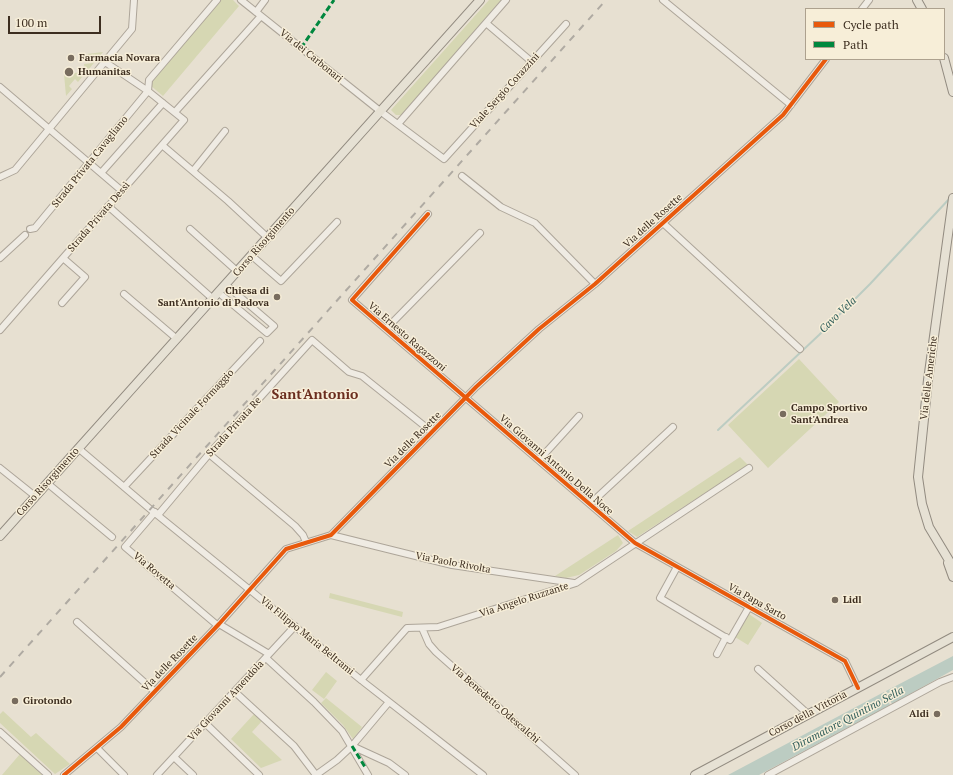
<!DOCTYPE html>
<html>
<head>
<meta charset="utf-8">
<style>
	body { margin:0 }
	#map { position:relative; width:953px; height:775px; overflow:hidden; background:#e7e0d1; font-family:"PT Serif",serif }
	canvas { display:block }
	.legend { position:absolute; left:805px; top:8px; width:140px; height:52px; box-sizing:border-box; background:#f7eed8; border:1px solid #ada18e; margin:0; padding:5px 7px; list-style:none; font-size:12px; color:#3d2e20 }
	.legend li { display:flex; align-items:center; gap:8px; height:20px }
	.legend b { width:20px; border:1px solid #ada18e }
	.scale { position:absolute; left:8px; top:16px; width:93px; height:18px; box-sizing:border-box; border:2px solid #3d2e20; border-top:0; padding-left:5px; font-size:12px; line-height:14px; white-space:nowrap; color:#3d2e20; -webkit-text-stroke:3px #f7eed8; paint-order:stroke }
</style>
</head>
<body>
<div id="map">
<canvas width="953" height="775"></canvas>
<ul class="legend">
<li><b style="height:5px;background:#e8590c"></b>Cycle path</li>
<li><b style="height:5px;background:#00873e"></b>Path</li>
</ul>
<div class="scale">100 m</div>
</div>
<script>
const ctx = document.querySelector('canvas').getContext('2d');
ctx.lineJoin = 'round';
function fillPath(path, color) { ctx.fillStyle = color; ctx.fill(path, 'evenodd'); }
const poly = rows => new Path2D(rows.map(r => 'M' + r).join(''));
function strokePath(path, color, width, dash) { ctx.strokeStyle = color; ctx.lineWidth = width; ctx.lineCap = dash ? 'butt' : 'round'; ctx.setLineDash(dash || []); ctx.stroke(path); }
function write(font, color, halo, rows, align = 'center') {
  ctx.font = font + ' "PT Serif",serif'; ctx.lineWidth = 3; ctx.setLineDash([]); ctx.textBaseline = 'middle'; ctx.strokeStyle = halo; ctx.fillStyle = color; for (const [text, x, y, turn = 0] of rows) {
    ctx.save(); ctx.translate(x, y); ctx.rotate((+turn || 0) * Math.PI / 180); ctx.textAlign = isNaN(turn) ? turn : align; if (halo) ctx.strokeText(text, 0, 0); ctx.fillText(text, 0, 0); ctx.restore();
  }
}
fillPath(poly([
	[219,0,233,0,239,6,163,96,150,85,151,80],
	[489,0,504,0,402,115,396,115,391,110],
	[103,52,88,70,85,70,84,64,93,63,92,56,88,56,87,54],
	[86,72,78,82,75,79,69,86,72,89,66,96,64,74,70,78,74,73],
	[799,359,839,402,768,468,728,425],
	[740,457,748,465,637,537,628,531],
	[618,535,623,543,616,551,579,575,566,578,555,576],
	[330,593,403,612,402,617,329,598],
	[749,614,762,623,748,645,735,637],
	[326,672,337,681,324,699,312,690],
	[326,698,362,727,353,739,343,725,321,703],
	[3,711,31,737,36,733,70,764,55,774,0,723,0,714],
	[254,714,262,721,252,732,282,760,261,768,231,739],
	[20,754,30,764,42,775,2,775]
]), '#d6d7b3');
fillPath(poly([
	[953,656,953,670,892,704,886,691],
	[884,692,890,705,759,775,728,775]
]), '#bcccc2');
strokePath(poly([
	[718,430,819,335,870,284,950,198]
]), '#bcccc2', 2);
const minor = poly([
	[241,0,380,111,444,159,566,24],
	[663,0,791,105],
	[862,9,869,0],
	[256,12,265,0],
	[486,23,532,62],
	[0,87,122,191],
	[148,91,149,80,217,0],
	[175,112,261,16],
	[398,124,506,0],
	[162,145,228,201,268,238],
	[193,171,225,131],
	[101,173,163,103],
	[462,176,501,207,535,223,595,284],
	[0,177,15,170,132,29,134,0],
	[108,206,213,299],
	[428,214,352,300,635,543,845,661,858,688],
	[663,223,800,349],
	[30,229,35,228,148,91],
	[190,229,238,272],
	[252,256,281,281,337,222],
	[0,258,25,235],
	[219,293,267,333,274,326,226,285],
	[124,294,177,339],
	[62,303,85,277,63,258,184,120,148,91,105,62],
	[386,329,480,233],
	[0,330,63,258],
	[78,448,150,509,361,680,483,775],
	[209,454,295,526,303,535,306,542],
	[539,460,579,416],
	[0,468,35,496],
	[47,483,112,537],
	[124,487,260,341],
	[590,504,673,427],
	[155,512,125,547,217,625],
	[158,515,209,454,312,340,349,372,362,376,432,432],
	[331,535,452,565,574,583],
	[677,567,660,598,730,640,749,607],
	[77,622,154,691],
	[219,624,269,654],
	[422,628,429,644,436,652,575,775],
	[717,654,726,637],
	[266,658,314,702,342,731,368,775],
	[758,669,808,714],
	[361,680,407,628,438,627,576,583,749,468],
	[235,692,294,746,316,775],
	[205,723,259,775],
	[0,732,48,775],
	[352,746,389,763,405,775],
	[97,748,124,775],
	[174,757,193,775],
	[64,775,121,727,219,624,286,549,331,535,476,387,539,329,595,284,783,115,826,59],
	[157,775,295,626],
	[316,775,337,760,352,746,389,702],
	[768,775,940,682,953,677]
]);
const major = poly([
	[917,0,922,9],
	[944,58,953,92],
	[953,198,928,380,918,477,922,504,929,527,953,567],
	[0,536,480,0],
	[948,563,953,577],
	[695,775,953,637]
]);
strokePath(minor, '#ada599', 8);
strokePath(major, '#928b80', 10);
strokePath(minor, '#efebe3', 6);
strokePath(major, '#e6e1d4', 8);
strokePath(poly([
	[0,677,606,0]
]), '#afaaa2', 2, [7, 7]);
strokePath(poly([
	[301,48,334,0],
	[352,746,365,767]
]), '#00873e', 3, [6, 3]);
strokePath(poly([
	[428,214,352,300,635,543,845,661,858,688],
	[64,775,121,727,219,624,286,549,331,535,476,387,539,329,595,284,783,115,826,59]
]), '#e8590c', 4);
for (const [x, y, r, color] of [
	[71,58,4,"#786c5e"],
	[69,72,5,"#786c5e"],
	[277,297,4,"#786c5e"],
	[783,414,4,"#786c5e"],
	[835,600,4,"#786c5e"],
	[15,701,4,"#786c5e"],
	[937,714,4,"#786c5e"]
]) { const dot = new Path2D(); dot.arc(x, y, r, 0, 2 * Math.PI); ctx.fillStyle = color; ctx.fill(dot); strokePath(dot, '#f7eed8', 1.5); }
write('10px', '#3d2e20', '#f7eed8', [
	["Via dei Carbonari",311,56,39],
	["Viale Sergio Corazzini",505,91,-48],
	["Strada Privata Cavagliano",90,162,-51],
	["Strada Privata Dessì",99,217,-49],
	["Via delle Rosette",653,221,-42],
	["Corso Risorgimento",264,242,-49],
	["Via Ernesto Ragazzoni",407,337,41],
	["Via delle Americhe",929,378,-83],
	["Strada Vicinale Formaggio",192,414,-47],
	["Strada Privata Re",234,427,-48],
	["Via delle Rosette",413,440,-45],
	["Via Giovanni Antonio Della Noce",556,465,41],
	["Corso Risorgimento",48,482,-48],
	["Via Paolo Rivolta",453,563,11],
	["Via Rovetta",154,571,40],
	["Via Angelo Ruzzante",524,600,-18],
	["Via Papa Sarto",757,602,29],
	["Via Filippo Maria Beltrami",307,636,39],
	["Via delle Rosette",170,663,-46],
	["Via Giovanni Amendola",226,701,-47],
	["Via Benedetto Odescalchi",495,704,41],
	["Corso della Vittoria",808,714,-28]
]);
write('bold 10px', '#3d2e20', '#f7eed8', [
	["Farmacia Novara",79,58],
	["Humanitas",78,72],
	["Chiesa di",269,291,"right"],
	["Sant'Antonio di Padova",269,303,"right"],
	["Campo Sportivo",791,408],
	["Sant'Andrea",791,420],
	["Lidl",843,600],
	["Girotondo",23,701],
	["Aldi",929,714,"right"]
], 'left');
write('italic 11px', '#2f5d5a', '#f7eed8', [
	["Cavo Vela",838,315,-44],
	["Diramatore Quintino Sella",848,719,-28]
]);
write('bold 14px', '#6b2e1e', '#f7eed8', [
	["Sant'Antonio",315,395]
]);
</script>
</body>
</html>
